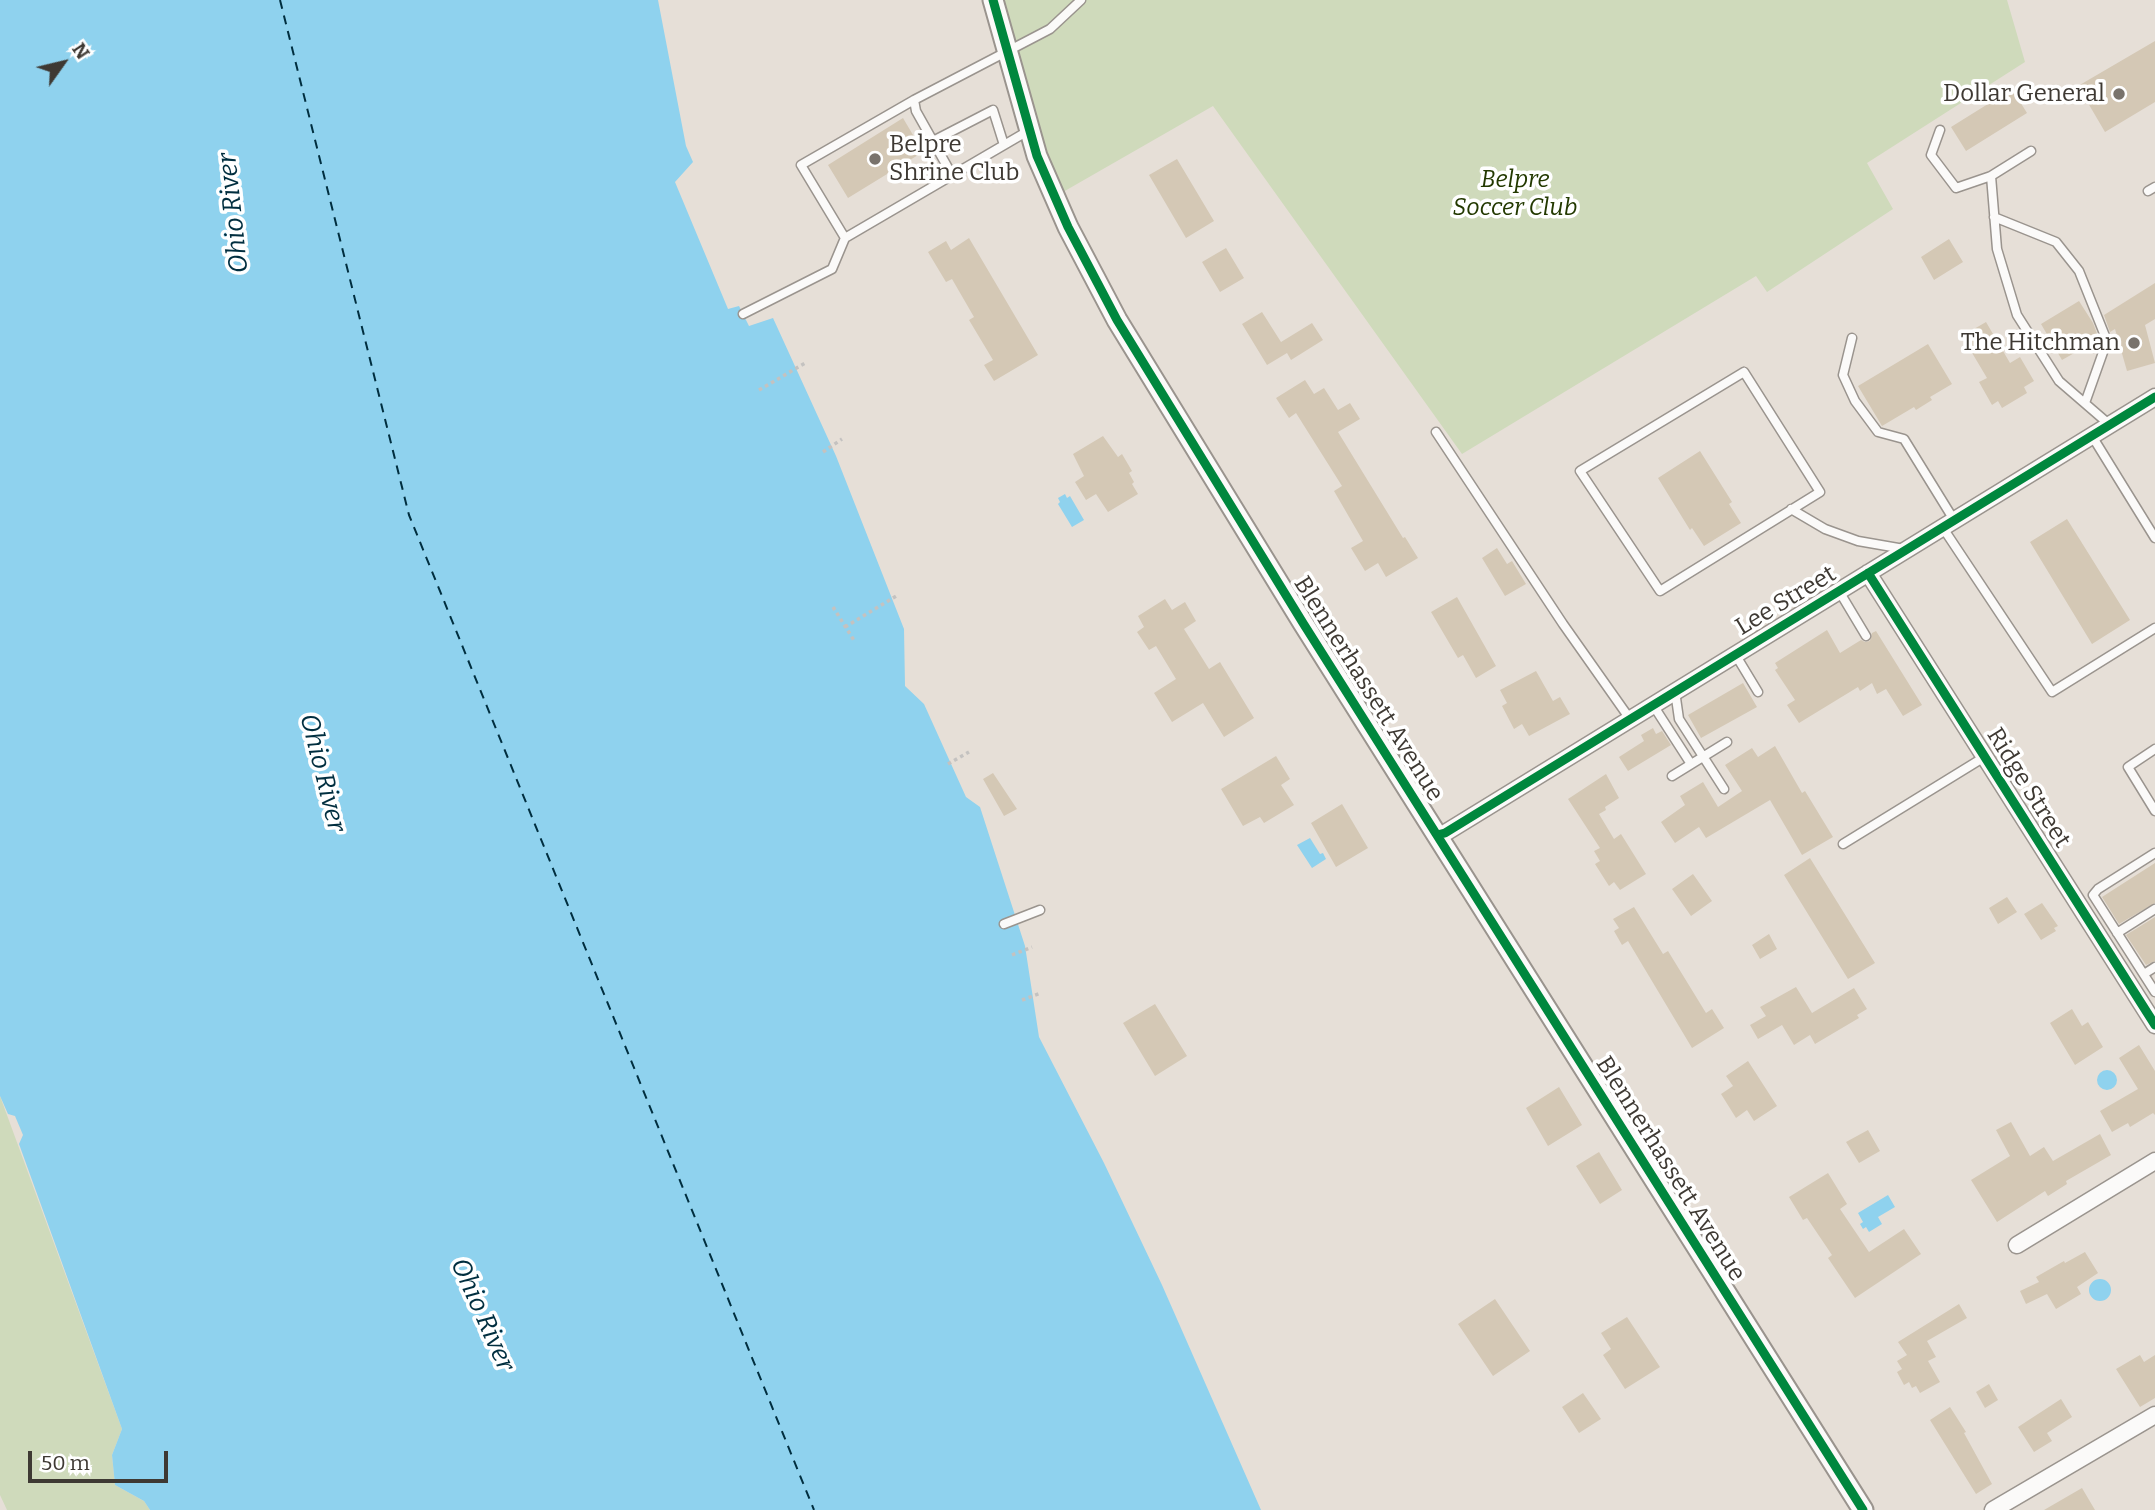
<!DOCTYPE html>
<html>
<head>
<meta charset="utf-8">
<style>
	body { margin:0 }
	#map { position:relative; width:2155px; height:1510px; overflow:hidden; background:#e6dfd7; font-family:Bitter,serif }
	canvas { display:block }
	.north { position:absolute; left:28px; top:28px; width:70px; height:70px; -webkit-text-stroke:5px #fff; paint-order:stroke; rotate:56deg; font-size:19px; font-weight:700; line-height:28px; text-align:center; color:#3e3933 }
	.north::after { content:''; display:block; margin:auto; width:24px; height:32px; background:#3e3933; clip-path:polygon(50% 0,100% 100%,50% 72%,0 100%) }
	.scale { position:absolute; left:28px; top:1451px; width:140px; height:32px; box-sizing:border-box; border:4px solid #3e3933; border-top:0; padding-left:9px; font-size:21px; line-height:24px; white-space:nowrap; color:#3e3933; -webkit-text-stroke:5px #fff; paint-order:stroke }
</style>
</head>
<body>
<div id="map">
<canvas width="2155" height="1510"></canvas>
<div class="north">N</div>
<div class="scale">50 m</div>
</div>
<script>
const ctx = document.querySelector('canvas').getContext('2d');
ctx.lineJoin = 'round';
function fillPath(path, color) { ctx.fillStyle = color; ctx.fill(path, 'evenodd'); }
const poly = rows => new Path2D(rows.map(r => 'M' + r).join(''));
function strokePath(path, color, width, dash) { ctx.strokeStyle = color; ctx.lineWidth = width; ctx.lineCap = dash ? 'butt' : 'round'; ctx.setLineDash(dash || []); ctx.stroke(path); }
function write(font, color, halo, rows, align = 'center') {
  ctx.font = font + ' Bitter,serif'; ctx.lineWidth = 7; ctx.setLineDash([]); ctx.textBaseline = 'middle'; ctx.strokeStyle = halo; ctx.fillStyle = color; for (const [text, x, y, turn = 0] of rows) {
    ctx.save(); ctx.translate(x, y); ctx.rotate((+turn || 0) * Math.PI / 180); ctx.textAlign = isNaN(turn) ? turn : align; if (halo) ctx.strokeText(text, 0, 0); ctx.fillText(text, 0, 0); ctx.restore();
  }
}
fillPath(poly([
	[1003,0,2007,0,2025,62,1867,163,1893,209,1767,292,1756,276,1462,454,1213,106,1063,192,1045,152],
	[0,1096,122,1429,112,1455,115,1485,144,1501,150,1510,7,1510,0,1495]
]), '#cfdabb');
fillPath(poly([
	[0,0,658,0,686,146,693,162,675,182,728,309,739,306,749,326,773,318,836,456,904,629,905,686,924,704,966,797,980,807,1025,946,1039,1037,1104,1163,1162,1285,1261,1510,150,1510,144,1501,115,1485,112,1455,122,1429,19,1144,23,1135,15,1116,8,1114,0,1096],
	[1065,494,1067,498,1070,496,1084,520,1072,527,1058,504,1060,502,1058,498],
	[1310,838,1320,854,1323,853,1326,859,1312,868,1297,845],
	'2097 1080a10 10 0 1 1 20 0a10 10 0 1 1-20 0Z',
	[1888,1195,1895,1207,1878,1217,1882,1224,1869,1232,1866,1227,1863,1229,1860,1224,1863,1222,1858,1213],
	'2089 1290a11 11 0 1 1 22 0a11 11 0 1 1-22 0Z'
]), '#8fd2ee');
strokePath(poly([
	[280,0,409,515,814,1510]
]), '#002e3f', 2, [9, 7]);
fillPath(poly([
	[2155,41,2155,102,2105,132,2078,86],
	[2012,89,2027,113,1966,151,1951,127],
	[903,118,923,152,848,198,828,165],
	[1177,159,1214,221,1186,238,1149,175],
	[969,238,1038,355,994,381,984,365,993,360,969,320,974,317,952,279,946,282,928,252,946,241,951,250],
	[1949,239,1963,262,1934,280,1921,257],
	[1226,248,1244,278,1220,292,1202,262],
	[2155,283,2155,319,2145,325,2155,363,2127,371,2115,329,2110,332,2104,315],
	[2079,301,2093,323,2099,339,2062,360,2041,324],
	[1262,312,1281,342,1312,323,1323,340,1291,360,1287,353,1267,365,1242,324],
	[1986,322,2010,363,2020,357,2034,381,2024,387,2027,393,2002,408,1998,401,1992,405,1979,382,1987,378,1962,336],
	[1928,344,1952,384,1930,397,1932,400,1916,410,1914,407,1882,426,1858,386],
	[1305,380,1314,394,1324,388,1338,410,1350,403,1360,419,1338,432,1403,538,1405,537,1418,558,1386,577,1378,563,1365,571,1351,548,1363,541,1334,491,1342,486,1296,413,1289,418,1276,398],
	[1103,436,1118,457,1122,454,1132,471,1129,473,1134,482,1132,484,1138,494,1108,512,1096,494,1086,500,1075,482,1084,476,1073,454],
	[1700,451,1732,502,1729,504,1741,523,1704,546,1692,528,1690,530,1658,478],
	[2067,519,2130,620,2092,644,2030,542],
	[1497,548,1507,564,1512,561,1526,584,1505,596,1482,558],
	[1457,597,1496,666,1476,678,1463,655,1458,658,1431,612],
	[1165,599,1172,610,1185,602,1196,621,1184,629,1209,669,1220,662,1254,718,1224,737,1203,703,1172,722,1154,693,1176,679,1156,646,1149,650,1137,632,1144,627,1138,616],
	[1827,630,1840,653,1861,640,1865,642,1870,641,1872,633,1876,631,1922,705,1903,716,1886,689,1877,694,1872,683,1860,691,1858,687,1799,723,1787,705,1795,700,1775,670,1778,668,1775,663],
	[1536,671,1553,701,1560,697,1570,714,1529,736,1522,724,1514,729,1502,706,1507,703,1500,690],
	[1743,683,1757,707,1701,738,1688,715],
	[1653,728,1656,734,1662,731,1671,745,1628,771,1619,757,1644,741,1641,735],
	[1775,746,1802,793,1805,791,1833,837,1802,855,1770,800,1706,838,1699,827,1675,843,1661,822,1685,805,1680,796,1703,782,1718,807,1742,791,1725,765,1752,748,1758,757],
	[1276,756,1290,779,1281,785,1294,805,1264,823,1260,817,1243,826,1221,789],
	[993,773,1017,809,1004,816,983,779],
	[1606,774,1619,798,1605,807,1606,810,1599,814,1614,839,1621,834,1646,874,1620,890,1614,882,1609,886,1595,864,1600,861,1594,851,1600,848,1568,799],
	[1342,804,1368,848,1336,867,1311,823],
	[1810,858,1875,963,1848,979,1784,875],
	[2155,863,2155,903,2119,924,2102,897],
	[1693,874,1712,901,1691,916,1672,889],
	[2007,897,2017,912,1998,924,1989,908],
	[2042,903,2058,926,2054,928,2056,931,2041,940,2024,914],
	[1634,907,1663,954,1668,951,1706,1013,1712,1009,1724,1028,1692,1048,1628,941,1622,945,1614,931,1619,928,1613,919],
	[2155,917,2155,961,2146,965,2126,935],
	[1769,934,1777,949,1760,959,1752,945],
	[1796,987,1812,1013,1854,988,1867,1009,1857,1015,1859,1018,1815,1044,1810,1035,1794,1045,1782,1025,1758,1039,1750,1025,1766,1016,1760,1007],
	[1155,1004,1187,1056,1155,1076,1123,1023],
	[2072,1009,2082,1026,2088,1022,2103,1047,2075,1065,2050,1023],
	[2139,1045,2155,1071,2155,1115,2153,1113,2130,1127,2128,1123,2112,1132,2100,1111,2138,1089,2119,1058],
	[1748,1061,1777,1106,1754,1121,1747,1110,1736,1118,1721,1094,1733,1086,1726,1076],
	[1559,1087,1582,1125,1548,1146,1526,1108],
	[2011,1122,2030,1156,2044,1147,2053,1161,2100,1134,2111,1155,2066,1181,2067,1184,2048,1196,2045,1191,1997,1222,1971,1180,2010,1156,1996,1130],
	[1868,1130,1880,1151,1859,1163,1846,1142],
	[1599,1152,1622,1190,1600,1204,1576,1166],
	[1828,1173,1847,1204,1840,1209,1869,1252,1904,1229,1921,1254,1855,1298,1828,1258,1832,1255,1807,1218,1803,1220,1789,1197],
	[2085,1252,2098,1273,2077,1287,2081,1294,2056,1309,2047,1294,2026,1304,2020,1291,2039,1282,2036,1277,2064,1261,2065,1263],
	[1495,1299,1530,1351,1493,1376,1458,1324],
	[1959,1304,1967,1318,1927,1341,1936,1357,1928,1361,1940,1382,1920,1393,1916,1386,1912,1388,1909,1382,1904,1385,1897,1372,1902,1369,1897,1361,1907,1355,1898,1342],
	[1627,1317,1660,1367,1625,1389,1603,1355,1611,1349,1601,1333],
	[2140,1355,2144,1362,2155,1355,2155,1398,2140,1407,2116,1369],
	[1989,1384,1998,1400,1985,1408,1976,1392],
	[1583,1393,1601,1419,1579,1433,1562,1407],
	[2061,1399,2072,1417,2047,1433,2052,1441,2034,1452,2018,1427],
	[1950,1407,1966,1432,1964,1433,1992,1484,1976,1494,1930,1420],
	[2082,1488,2095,1510,2044,1510]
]), '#d4c8b5');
const service = poly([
	[914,100,916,111,952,175],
	[1940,130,1931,155,1956,188,1991,176,2031,151],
	[1028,131,845,238,801,165,914,100,1050,29,1081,0],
	[933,141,993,110,1004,145],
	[1991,176,1997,249,2017,315,2059,381,2110,425],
	[2148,191,2155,187],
	[1994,217,2056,242,2079,271,2107,341,2085,403],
	[743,314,832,269,845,238],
	[1852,338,1843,375,1855,401,1878,432,1904,439,1954,520],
	[1744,372,1820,492,1660,591,1580,471,1744,372],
	[1436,432,1563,624,1630,719],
	[2092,436,2155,538],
	[1791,509,1825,529,1858,541,1904,549],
	[1943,528,2052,692,2155,628],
	[1839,591,1866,636],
	[1735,654,1758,692],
	[1675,691,1679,719,1724,789],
	[1653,705,1691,764],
	[2155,749,2128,767,2155,811],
	[1672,776,1727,742],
	[1843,844,1986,756],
	[2155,853,2098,889,2093,895,2155,992],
	[1004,924,1040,910],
	[2117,933,2155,909],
	[2144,974,2155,967]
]);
const minor = poly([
	[1868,573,2155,1025],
	[1437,835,1445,833,2155,397],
	[2017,1245,2155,1161],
	[1993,1510,2155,1415]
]);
const tertiary = poly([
	[993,0,1037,156,1068,227,1117,320,1303,623,1863,1510]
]);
strokePath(service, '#9a948e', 11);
strokePath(minor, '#9a948e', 19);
strokePath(tertiary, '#9a948e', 23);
strokePath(poly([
	[759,390,807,362],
	[823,452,842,439],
	[833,607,855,642],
	[845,627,898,595],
	[948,764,969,752],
	[1012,955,1032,947],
	[1022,1000,1041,993]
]), '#c4c2c0', 3.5, [3.5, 3.5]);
strokePath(service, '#fbfaf9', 8);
strokePath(minor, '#fbfaf9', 16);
strokePath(tertiary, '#fbfaf9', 19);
strokePath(poly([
	[993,0,1037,156,1068,227,1117,320,1303,623,1863,1510],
	[1868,573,2155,1025],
	[1437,835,1445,833,2155,397]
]), '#00873e', 9);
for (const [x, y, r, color] of [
	[2119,94,7,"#79736c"],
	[875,159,7,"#79736c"],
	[2134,343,7,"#79736c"]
]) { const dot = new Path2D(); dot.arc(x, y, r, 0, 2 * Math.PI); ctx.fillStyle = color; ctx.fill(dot); strokePath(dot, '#fff', 2.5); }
write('24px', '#3e3933', '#fff', [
	["Dollar General",2105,94],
	["Belpre",889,145,"left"],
	["Shrine Club",889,173,"left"],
	["The Hitchman",2120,343]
], 'right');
write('italic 24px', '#233900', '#fff', [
	["Belpre",1515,180],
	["Soccer Club",1515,208]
]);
write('24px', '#3e3933', '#fff', [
	["Lee Street",1786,601,-31],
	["Blennerhassett Avenue",1368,689,58],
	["Ridge Street",2028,788,58],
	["Blennerhassett Avenue",1670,1169,58]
]);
write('italic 26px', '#002e3f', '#fff', [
	["Ohio River",234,213,-96],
	["Ohio River",322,773,76],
	["Ohio River",482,1315,66]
]);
</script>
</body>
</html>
